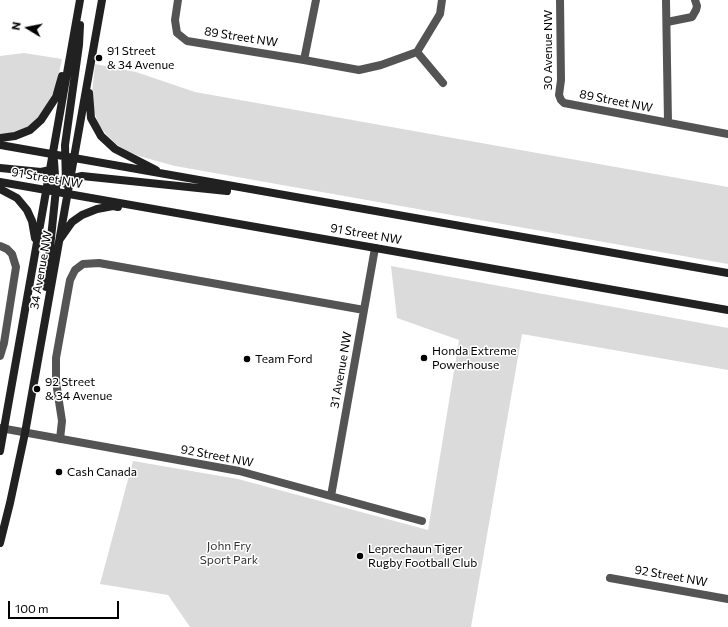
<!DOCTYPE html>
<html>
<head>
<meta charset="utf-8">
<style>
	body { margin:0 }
	#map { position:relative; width:728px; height:627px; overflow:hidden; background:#fff; font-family:Commissioner,sans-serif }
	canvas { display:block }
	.north { position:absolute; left:8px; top:8px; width:40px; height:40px; -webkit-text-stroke:3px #fff; paint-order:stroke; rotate:280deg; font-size:11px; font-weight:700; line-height:16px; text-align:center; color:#000 }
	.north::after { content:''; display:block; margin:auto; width:14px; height:18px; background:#000; clip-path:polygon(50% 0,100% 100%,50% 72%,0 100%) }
	.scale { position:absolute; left:8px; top:601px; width:111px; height:18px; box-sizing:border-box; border:2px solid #000; border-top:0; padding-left:5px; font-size:12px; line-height:14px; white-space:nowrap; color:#000; -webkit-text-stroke:3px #fff; paint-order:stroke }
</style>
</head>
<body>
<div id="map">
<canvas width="728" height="627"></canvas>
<div class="north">N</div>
<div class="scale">100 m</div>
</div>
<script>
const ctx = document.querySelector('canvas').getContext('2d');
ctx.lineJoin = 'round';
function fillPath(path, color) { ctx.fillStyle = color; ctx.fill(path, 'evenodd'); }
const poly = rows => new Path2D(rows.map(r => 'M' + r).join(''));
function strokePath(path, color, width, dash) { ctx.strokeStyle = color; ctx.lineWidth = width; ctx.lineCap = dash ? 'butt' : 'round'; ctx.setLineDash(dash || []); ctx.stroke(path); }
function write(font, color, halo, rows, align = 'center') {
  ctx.font = font + ' Commissioner,sans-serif'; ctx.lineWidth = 3; ctx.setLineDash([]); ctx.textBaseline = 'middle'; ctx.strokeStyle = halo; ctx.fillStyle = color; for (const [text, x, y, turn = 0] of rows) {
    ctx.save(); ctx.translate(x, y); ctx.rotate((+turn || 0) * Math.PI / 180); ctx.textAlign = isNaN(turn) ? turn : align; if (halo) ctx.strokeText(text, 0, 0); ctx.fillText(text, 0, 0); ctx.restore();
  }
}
fillPath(poly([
	[24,53,62,59,56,87,40,117,28,127,13,133,0,134,0,56],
	[95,64,136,72,195,92,728,187,728,264,175,166,139,156,127,151,116,144,105,133,98,123,93,108,92,93],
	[391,266,728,328,728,370,522,334,471,627,190,627,168,595,100,584,133,461,238,479,428,530,459,340,397,318]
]), '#dbdbdb');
strokePath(poly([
	[178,0,175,20,177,33,187,41,304,60,359,70,381,65,417,52,440,14,442,0],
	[560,0,561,80,559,95,561,100,564,103,728,134],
	[666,0,668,122],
	[667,22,692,17,696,10,697,6,695,0],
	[417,52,443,83],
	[304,60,316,0],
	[0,246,7,249,12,254,16,267,4,343,0,356],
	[0,428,239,471,422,521],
	[60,439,62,421,56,382,56,358,70,280,75,270,83,264,99,263,364,310],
	[331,496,375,248],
	[610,578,728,599]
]), '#545454', 8);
strokePath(poly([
	[89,93,91,118,101,136,115,149,156,170],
	[0,138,15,136,30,130,41,120,56,97,62,76],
	[0,145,728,273],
	[0,168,41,172,50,170,54,168],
	[0,182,728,310],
	[66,184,65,145,79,45,80,25],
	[0,189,17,198,27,210,32,221,35,238],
	[46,190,61,181,82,176,227,191],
	[60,239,72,222,82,215,97,209,113,206,118,207],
	[46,287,56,189,54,161],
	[0,451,80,0],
	[0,543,10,503,25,433,102,0]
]), '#212121', 8);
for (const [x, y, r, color] of [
	[99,58,4,"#000"],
	[424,358,4,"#000"],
	[247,359,4,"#000"],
	[37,389,4,"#000"],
	[59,472,4,"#000"],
	[360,556,4,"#000"]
]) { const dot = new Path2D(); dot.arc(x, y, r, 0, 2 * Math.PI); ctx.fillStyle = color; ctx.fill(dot); strokePath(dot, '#fff', 1.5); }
write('12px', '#000', '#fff', [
	["89 Street NW",241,37,9],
	["30 Avenue NW",548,50,-90],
	["89 Street NW",616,101,11],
	["91 Street NW",47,178,10],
	["91 Street NW",366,234,10],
	["34 Avenue NW",41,270,-80],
	["31 Avenue NW",341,370,-80],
	["92 Street NW",217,456,11],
	["92 Street NW",671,576,10]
]);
write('12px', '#000', '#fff', [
	["91 Street",107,51],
	["& 34 Avenue",107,65],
	["Honda Extreme",432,351],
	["Powerhouse",432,365],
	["Team Ford",255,359],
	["92 Street",45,382],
	["& 34 Avenue",45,396],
	["Cash Canada",67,472],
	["Leprechaun Tiger",368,549],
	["Rugby Football Club",368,563]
], 'left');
write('12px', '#323232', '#fff', [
	["John Fry",229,546],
	["Sport Park",229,560]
]);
</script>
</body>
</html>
